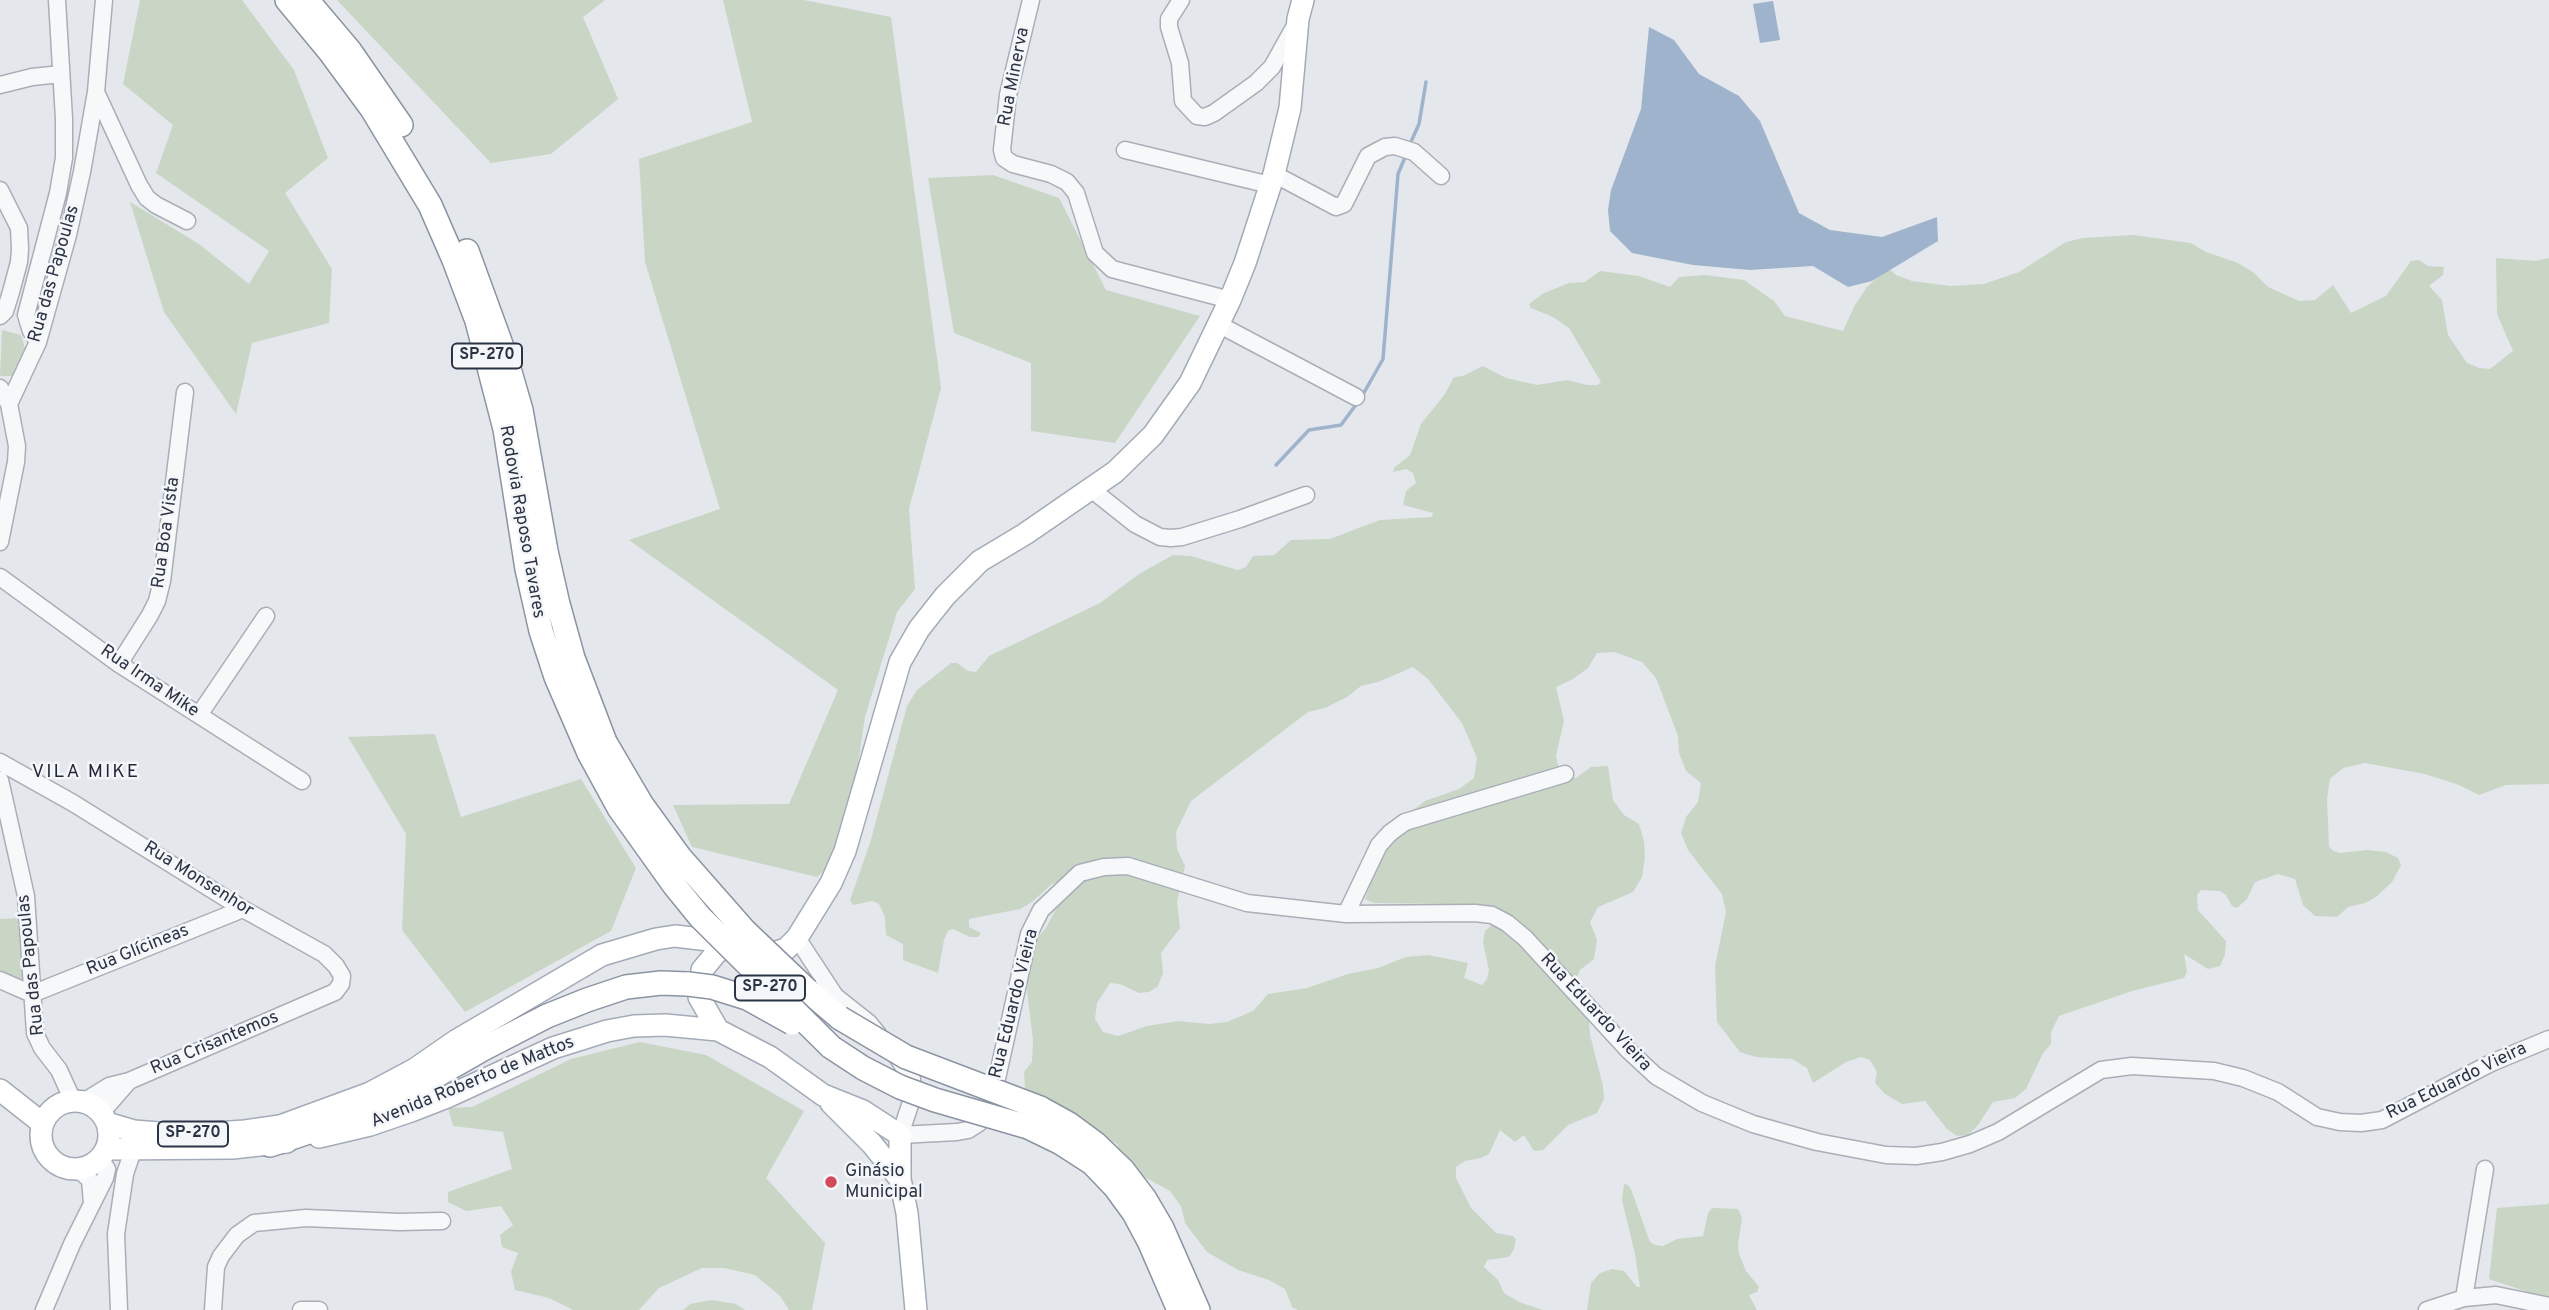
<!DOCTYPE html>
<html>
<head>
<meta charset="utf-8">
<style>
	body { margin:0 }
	canvas { display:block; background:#e4e7ec }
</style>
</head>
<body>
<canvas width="2549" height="1310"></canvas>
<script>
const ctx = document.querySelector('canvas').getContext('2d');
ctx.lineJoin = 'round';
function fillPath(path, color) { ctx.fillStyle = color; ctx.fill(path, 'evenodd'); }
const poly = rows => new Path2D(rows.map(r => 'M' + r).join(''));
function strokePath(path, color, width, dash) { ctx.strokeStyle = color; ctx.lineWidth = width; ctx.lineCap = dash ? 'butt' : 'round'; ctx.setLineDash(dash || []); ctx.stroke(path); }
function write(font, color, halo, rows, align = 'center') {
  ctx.font = font + ' Overpass,sans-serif'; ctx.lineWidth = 5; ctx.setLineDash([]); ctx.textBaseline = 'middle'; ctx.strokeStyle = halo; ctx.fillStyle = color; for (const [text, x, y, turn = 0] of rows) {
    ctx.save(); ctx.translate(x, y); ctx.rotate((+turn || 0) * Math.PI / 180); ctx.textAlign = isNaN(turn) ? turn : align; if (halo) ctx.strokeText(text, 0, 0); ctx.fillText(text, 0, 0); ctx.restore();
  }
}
fillPath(poly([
	[140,0,242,0,294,70,328,158,285,193,332,269,329,323,252,343,236,414,164,312,130,202,199,244,249,284,269,251,156,173,173,125,123,84],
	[337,0,605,0,583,17,618,99,551,154,491,163],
	[723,0,804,0,891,17,941,388,909,509,915,589,897,612,865,717,845,851,817,877,692,847,673,805,789,804,838,690,629,540,720,509,645,262,639,159,752,122],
	[993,175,1059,198,1106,290,1200,316,1115,443,1031,431,1031,363,954,333,928,178],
	[2133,235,2191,243,2206,252,2238,263,2253,272,2268,287,2299,301,2315,300,2333,285,2351,313,2386,296,2411,261,2419,260,2428,266,2444,267,2443,275,2429,286,2442,300,2448,335,2467,363,2479,368,2490,369,2513,351,2497,314,2496,258,2535,261,2549,258,2549,784,2506,785,2479,795,2459,785,2425,774,2365,763,2343,768,2330,779,2329,785,2327,799,2329,846,2333,851,2340,853,2367,850,2386,852,2398,858,2401,865,2392,882,2376,897,2365,903,2348,907,2337,917,2315,916,2303,905,2295,879,2278,874,2255,882,2247,899,2237,908,2232,906,2226,895,2220,891,2201,890,2197,895,2198,910,2226,941,2225,955,2220,966,2208,969,2184,954,2187,972,2184,978,2132,991,2059,1016,2051,1032,2051,1044,2043,1053,2026,1089,2015,1098,1993,1102,1978,1125,1968,1135,1957,1136,1947,1129,1925,1101,1902,1104,1885,1094,1875,1083,1877,1072,1870,1060,1861,1057,1846,1062,1813,1083,1807,1068,1792,1059,1756,1057,1740,1052,1717,1022,1715,966,1726,912,1722,894,1688,850,1681,833,1686,817,1698,802,1701,783,1686,771,1679,753,1678,736,1656,678,1642,662,1614,652,1597,653,1588,668,1573,679,1556,687,1564,721,1556,756,1560,773,1576,778,1591,767,1608,766,1613,800,1624,815,1639,824,1644,841,1645,857,1642,877,1633,892,1598,907,1590,922,1597,940,1594,959,1580,970,1574,986,1589,1018,1590,1035,1603,1086,1604,1099,1597,1113,1568,1125,1543,1150,1534,1151,1524,1135,1515,1142,1500,1130,1489,1154,1481,1158,1465,1161,1456,1167,1456,1178,1471,1208,1496,1233,1513,1236,1516,1239,1514,1249,1509,1257,1487,1260,1484,1267,1498,1280,1504,1293,1519,1302,1543,1310,1298,1310,1292,1307,1285,1289,1269,1280,1238,1270,1207,1252,1185,1223,1181,1206,1170,1191,1139,1174,1124,1162,1117,1144,1101,1135,1048,1118,1025,1089,1024,1072,1032,1062,1033,1041,1027,991,1028,964,1036,939,1046,928,1058,905,1065,879,1052,884,1032,902,1020,909,969,919,969,927,981,933,978,937,970,937,953,929,948,931,944,940,938,973,903,960,903,944,886,935,885,917,879,904,872,901,853,905,850,900,870,843,907,706,917,690,951,663,957,663,968,671,976,672,989,656,1100,603,1139,574,1173,555,1191,556,1238,570,1246,567,1253,556,1274,555,1291,540,1330,539,1380,520,1432,517,1433,513,1403,505,1406,491,1416,483,1413,473,1406,469,1393,472,1395,467,1410,455,1421,424,1445,394,1454,377,1463,376,1483,366,1506,378,1537,385,1567,380,1587,385,1598,385,1601,382,1569,328,1553,317,1531,308,1529,304,1544,293,1569,283,1585,282,1600,271,1639,276,1670,287,1679,277,1705,275,1744,280,1774,301,1785,316,1843,331,1855,305,1867,287,1888,268,1896,275,1912,281,1951,286,1984,284,2019,272,2066,242,2083,238],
	[1413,667,1428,679,1462,723,1477,758,1474,778,1459,789,1425,801,1372,841,1376,844,1371,882,1365,899,1374,903,1448,904,1477,909,1493,924,1485,931,1483,942,1489,970,1487,979,1482,985,1464,978,1468,963,1428,955,1406,957,1378,968,1348,974,1307,988,1268,994,1253,1011,1227,1022,1209,1024,1178,1021,1147,1026,1118,1036,1103,1032,1095,1019,1097,1003,1110,983,1120,984,1139,993,1149,992,1158,986,1163,973,1161,953,1180,928,1177,902,1185,866,1177,849,1176,832,1191,801,1308,712,1325,708,1347,697,1361,686,1378,682],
	[2,330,21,335,25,348,15,376,0,376],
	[435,734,461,817,581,779,636,868,611,931,465,1012,402,930,406,834,348,737],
	[18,918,24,980,0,970,0,919],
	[640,1042,706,1055,804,1111,766,1178,825,1243,812,1310,789,1310,780,1296,755,1275,724,1268,702,1268,659,1288,639,1310,573,1310,549,1298,515,1290,511,1272,518,1253,502,1247,500,1235,513,1225,501,1206,466,1211,448,1202,448,1192,512,1169,503,1132,453,1126,448,1108,472,1107,571,1059],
	[1624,1184,1628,1185,1631,1189,1650,1242,1655,1245,1663,1246,1677,1239,1703,1236,1708,1213,1712,1208,1738,1209,1742,1218,1738,1245,1739,1254,1746,1271,1759,1287,1757,1292,1749,1295,1757,1310,1587,1310,1591,1283,1600,1273,1612,1269,1624,1271,1637,1287,1640,1287,1635,1254,1622,1200],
	[2549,1202,2549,1299,2489,1279,2497,1208,2548,1204],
	[712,1300,736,1304,745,1310,683,1310,690,1304]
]), '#c9d6c5');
fillPath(poly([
	[1773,1,1780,40,1760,43,1753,4],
	[1649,27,1674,40,1699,74,1739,96,1760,121,1799,213,1830,230,1882,237,1937,217,1938,241,1872,281,1848,287,1813,266,1750,270,1693,265,1632,253,1610,231,1608,210,1611,190,1641,109]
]), '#9fb4cc');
strokePath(poly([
	[1410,144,1419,124,1426,82],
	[1276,465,1309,430,1341,425,1361,398,1383,359,1398,174,1406,155]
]), '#9fb4cc', 3.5);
const minor = poly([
	[1031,0,1008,95,1002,150,1004,158,1013,164,1051,174,1067,182,1076,193,1095,253,1112,269,1230,300],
	[1181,0,1169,19,1169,27,1180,63,1183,101,1197,116,1205,117,1214,113,1256,83,1272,67,1296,24],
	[0,85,32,77,61,74],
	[96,92,139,185,147,198,156,205,187,221],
	[1125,150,1270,185],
	[1274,174,1336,207,1344,204,1368,156,1385,147,1395,146,1414,152,1441,176],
	[0,190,19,228,20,249,19,262,11,292,5,311,0,316],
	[1218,324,1356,397],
	[38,342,31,331,26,315,58,193,64,158,64,119,57,0],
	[0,388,9,404],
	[1091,489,1135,524,1160,537,1171,538,1182,537,1240,519,1306,495],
	[0,542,16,462,17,446,9,404,38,342,68,235,82,172,96,92,104,0],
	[0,577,119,664,302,781],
	[119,664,150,615,157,601,162,581,185,392],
	[199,715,266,616],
	[0,762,73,803,243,909,324,954,336,966,342,976,341,984,335,992,129,1081,109,1086,83,1102],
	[0,780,26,896,35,1033,42,1048,59,1070,73,1101],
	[1346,914,1379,845,1390,833,1405,822,1565,774],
	[797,938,835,996,869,1023,878,1034],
	[0,980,32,994,243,909],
	[893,1051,912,1079,912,1099,900,1135,957,1132,968,1130,979,1123,996,1083,1029,934,1041,910,1080,873,1104,867,1128,866,1247,903,1346,914,1475,913,1492,915,1507,923,1525,938,1629,1051,1656,1076,1702,1103,1753,1124,1817,1142,1886,1155,1916,1156,1942,1152,1970,1144,1998,1132,2101,1070,2132,1066,2214,1071,2243,1078,2278,1092,2317,1117,2340,1122,2361,1123,2382,1120,2491,1063,2549,1039],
	[101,1113,129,1081],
	[79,1170,90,1180,92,1203],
	[2464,1298,2485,1169],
	[44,1310,72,1244,105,1178,107,1169,100,1159],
	[119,1310,116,1234,125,1174,133,1150],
	[213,1310,216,1267,221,1256,237,1235,254,1223,306,1218,399,1222,442,1221],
	[301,1310,319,1310],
	[2427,1310,2464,1298,2496,1295,2549,1306]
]);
const major = poly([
	[718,1030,699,997,702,970,717,952,734,943],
	[0,1090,42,1123],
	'41 1135a34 34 0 1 1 68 0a34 34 0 1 1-68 0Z',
	[831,1103,872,1144,900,1179],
	[107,1123,134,1131,184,1135,245,1131,280,1126,370,1093,415,1069,457,1040,602,955,656,939,675,936,734,943,770,954,786,949,797,938,831,883,845,851,900,662,919,629,945,596,980,561,1025,534,1115,472,1153,435,1190,383,1230,300,1245,263,1274,174,1290,108,1298,19,1303,0],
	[319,1137,370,1125,411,1111,447,1097,553,1048,607,1031,634,1026,665,1025,718,1030,770,1057,823,1095,863,1111,900,1135,900,1179,907,1213,916,1310],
	[107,1149,232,1148,287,1142]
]);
const highway = poly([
	[287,0,330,52,372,109,430,205,454,260,477,321,505,429,527,569,541,631,556,677,589,753],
	[307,0,350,51,401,125],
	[467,251,506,358,521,410,546,551,558,604,573,658,605,742],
	[807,990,840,1018],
	[1040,1108,1069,1124,1096,1144,1123,1170,1145,1199,1162,1228,1198,1310],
	[1028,1127,1061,1143,1092,1163,1115,1187,1134,1213,1149,1241,1179,1310],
	[270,1145,380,1108,483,1049,547,1016,587,1000,626,987,661,983,688,984]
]);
strokePath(minor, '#a9aeb7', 19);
strokePath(major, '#a3abb8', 24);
strokePath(highway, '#8b94a3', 26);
strokePath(minor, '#f7f8fa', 16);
strokePath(major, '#fff', 21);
strokePath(highway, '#fff', 23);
const highwayBridge = poly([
	[605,742,642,805,679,856,745,931,807,990],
	[589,753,619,808,674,885,700,917,831,1047,863,1068,900,1087,935,1100,1028,1127],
	[688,984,712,987,747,998,792,1023],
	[840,1018,906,1057,1040,1108]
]);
strokePath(highwayBridge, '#8b94a3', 26, []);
strokePath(highwayBridge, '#fff', 23);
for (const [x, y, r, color] of [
	[831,1182,7,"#d1495b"]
]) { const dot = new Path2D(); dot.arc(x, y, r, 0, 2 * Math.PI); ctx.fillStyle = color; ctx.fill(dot); strokePath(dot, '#f4f6f9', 2.5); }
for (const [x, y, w] of [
	[487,356,70],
	[770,988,70],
	[193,1134,70]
]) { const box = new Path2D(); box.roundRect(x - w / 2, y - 12.5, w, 25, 5); ctx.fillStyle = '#f4f6f9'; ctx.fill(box); strokePath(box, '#2b3445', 2); }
write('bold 16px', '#2b3445', null, [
	["SP-270",487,356],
	["SP-270",770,988],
	["SP-270",193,1134]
]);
write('18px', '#2b3445', '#f4f6f9', [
	["Rua Minerva",1015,77,-79],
	["Rua das Papoulas",55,274,-74],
	["Rodovia Raposo Tavares",521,522,80],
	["Rua Boa Vista",167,533,-82],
	["Rua Irma Mike",149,682,34],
	["Rua Monsenhor",198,880,32],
	["Rua Glícineas",138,951,-22],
	["Rua das Papoulas",32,965,-96],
	["Rua Eduardo Vieira",1015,1004,-76],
	["Rua Eduardo Vieira",1595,1013,47],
	["Rua Crisantemos",215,1044,-23],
	["Rua Eduardo Vieira",2457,1082,-26],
	["Avenida Roberto de Mattos",473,1083,-22]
]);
write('18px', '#2b3445', '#f4f6f9', [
	["Ginásio",845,1172],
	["Municipal",845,1193]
], 'left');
ctx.letterSpacing = '2px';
write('19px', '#1d2536', '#f4f6f9', [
	["VILA MIKE",86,773]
]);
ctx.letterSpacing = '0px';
</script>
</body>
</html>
